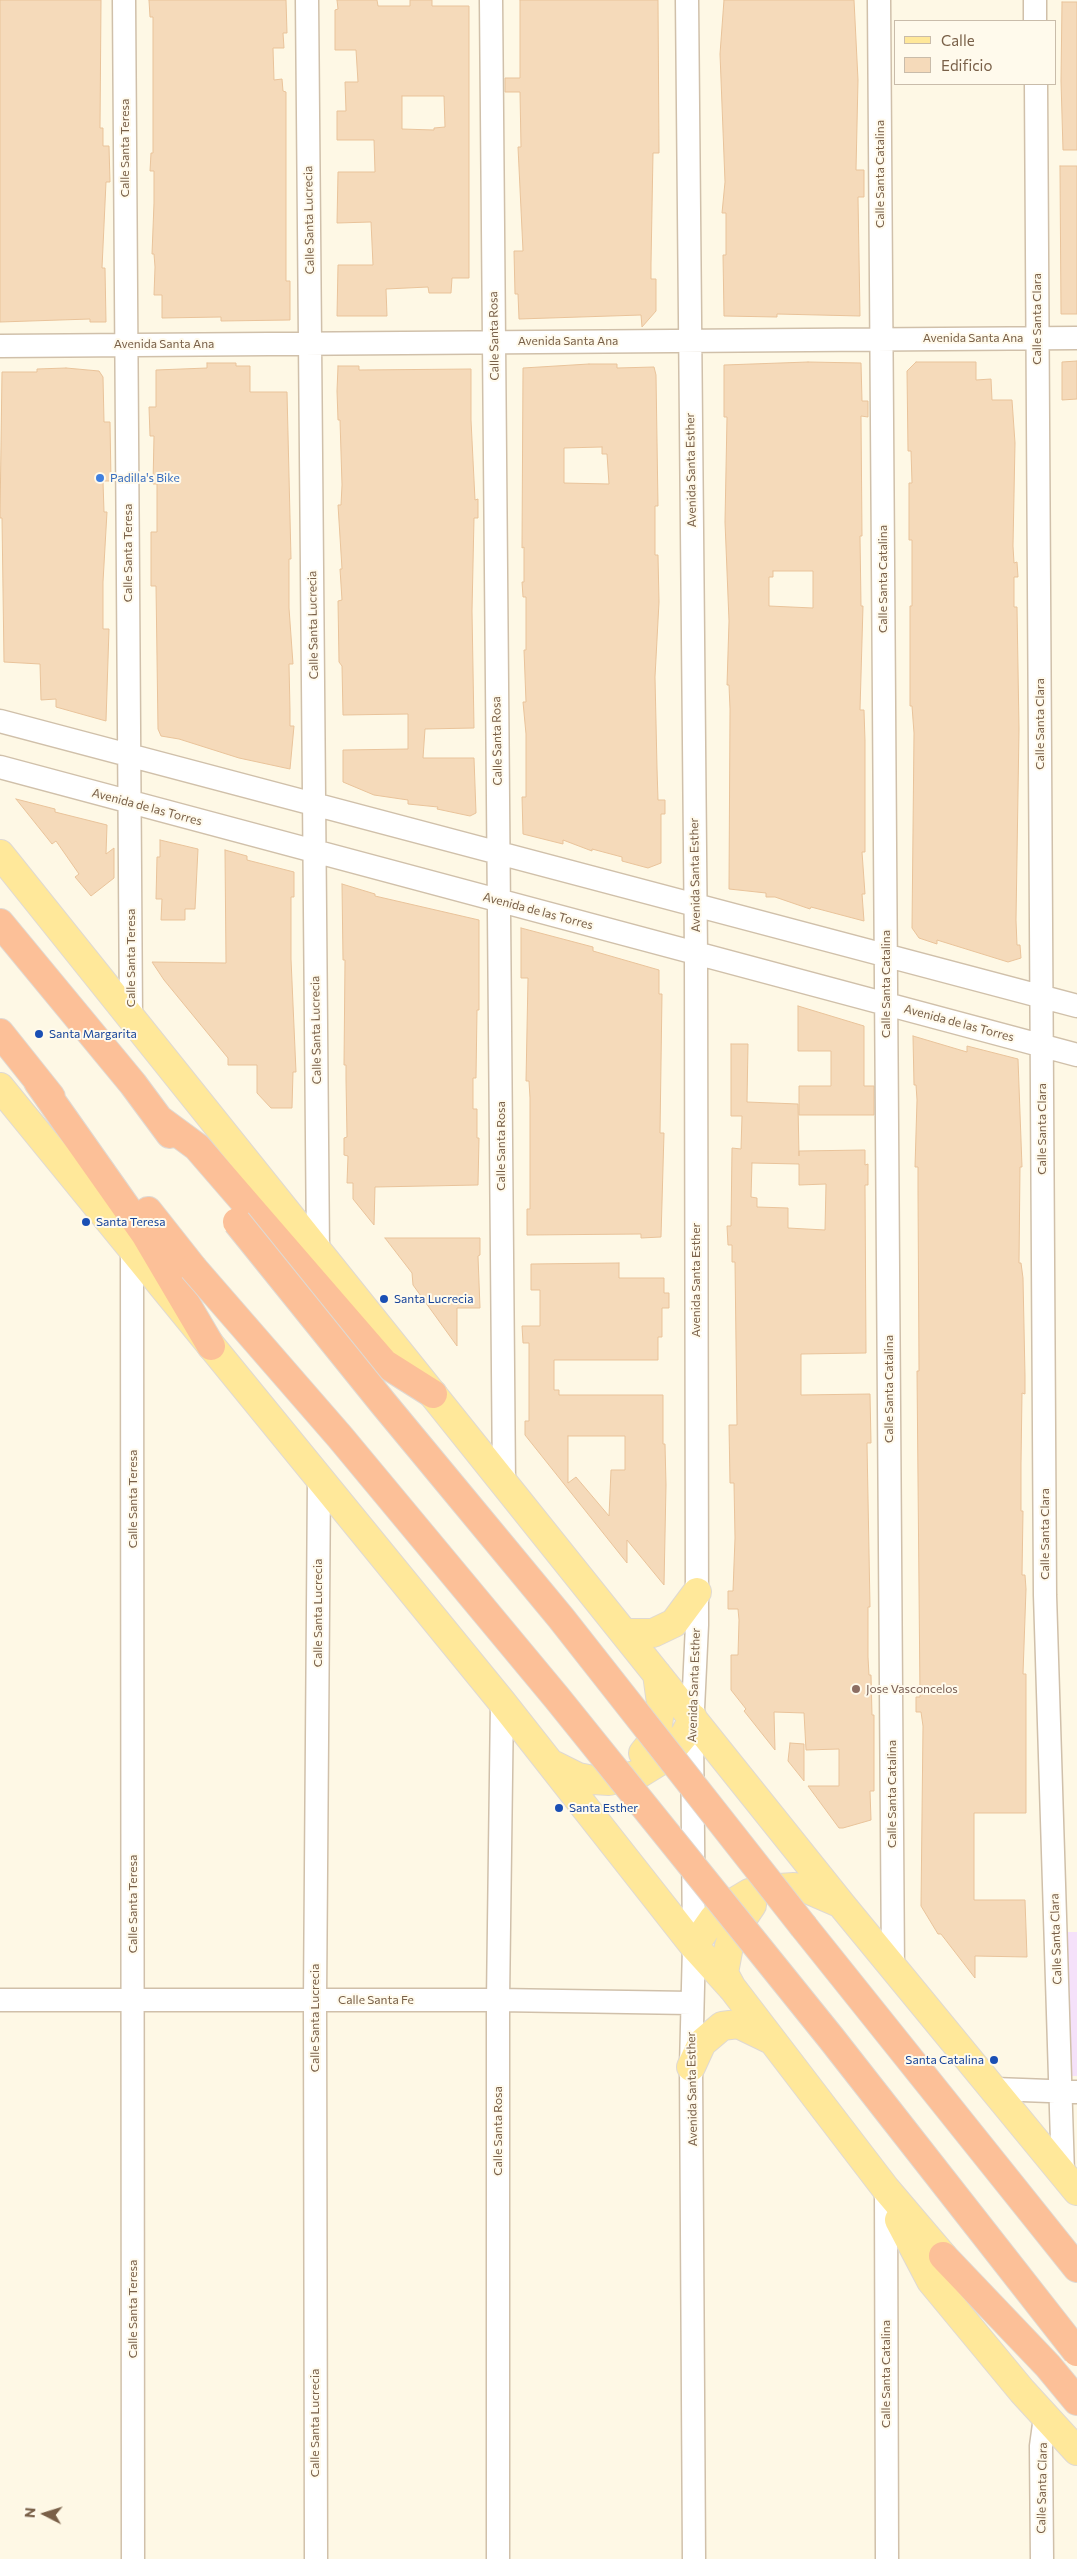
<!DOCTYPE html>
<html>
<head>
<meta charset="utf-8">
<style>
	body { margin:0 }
	#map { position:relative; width:1077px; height:2559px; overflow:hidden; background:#fef8e5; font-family:Commissioner,sans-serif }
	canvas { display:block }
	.legend { position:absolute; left:894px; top:20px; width:162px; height:65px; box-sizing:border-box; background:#fffaec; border:1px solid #c9bcaa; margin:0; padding:6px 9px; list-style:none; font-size:15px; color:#796048 }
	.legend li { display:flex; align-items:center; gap:10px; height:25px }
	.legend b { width:25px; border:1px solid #c9bcaa }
	.north { position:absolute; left:20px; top:2489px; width:50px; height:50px; -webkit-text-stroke:4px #fffaec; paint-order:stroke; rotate:275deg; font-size:14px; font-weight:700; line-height:20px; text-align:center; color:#796048 }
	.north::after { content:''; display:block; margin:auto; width:18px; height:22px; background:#796048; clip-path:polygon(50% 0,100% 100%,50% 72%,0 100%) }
</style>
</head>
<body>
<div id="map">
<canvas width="1077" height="2559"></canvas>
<ul class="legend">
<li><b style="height:6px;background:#ffe89a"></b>Calle</li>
<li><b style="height:14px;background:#f5daba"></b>Edificio</li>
</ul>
<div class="north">N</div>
</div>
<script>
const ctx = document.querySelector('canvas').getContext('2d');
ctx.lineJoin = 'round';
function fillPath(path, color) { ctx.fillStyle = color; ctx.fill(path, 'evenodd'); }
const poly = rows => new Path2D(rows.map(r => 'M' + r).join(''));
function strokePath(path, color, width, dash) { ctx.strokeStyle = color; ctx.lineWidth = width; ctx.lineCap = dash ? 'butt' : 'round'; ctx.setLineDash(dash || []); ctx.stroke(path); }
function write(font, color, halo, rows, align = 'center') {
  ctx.font = font + ' Commissioner,sans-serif'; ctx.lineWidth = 4; ctx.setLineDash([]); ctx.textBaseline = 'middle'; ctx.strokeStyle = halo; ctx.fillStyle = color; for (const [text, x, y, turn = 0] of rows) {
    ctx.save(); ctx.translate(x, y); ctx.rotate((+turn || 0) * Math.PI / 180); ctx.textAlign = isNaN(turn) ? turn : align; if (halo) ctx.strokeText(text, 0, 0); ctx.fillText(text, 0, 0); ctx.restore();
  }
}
fillPath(poly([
	[1068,1932,1077,1932,1077,2076,1068,2076]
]), '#f5e1fa');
const building = poly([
	[0,0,101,0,100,128,103,128,103,146,109,146,110,182,106,182,102,268,105,268,106,322,90,322,90,319,0,322,0,0],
	[149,0,286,0,287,33,283,33,284,48,273,48,274,80,282,79,283,91,286,92,286,281,290,281,290,320,221,321,221,317,162,318,162,295,154,295,155,267,154,254,152,254,154,203,154,171,150,171,151,153,153,153,153,17,150,17,149,0],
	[337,0,377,0,378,6,410,6,410,0,432,0,432,6,469,6,469,278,452,278,451,293,429,293,428,287,386,289,387,316,337,316,338,265,373,265,371,222,337,223,338,172,375,172,374,140,337,140,337,111,346,111,345,82,358,82,356,50,335,50,335,10,338,9,337,0],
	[402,96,444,96,445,127,434,128,434,130,402,129,402,96],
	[520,0,658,0,659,153,653,153,651,264,651,279,656,279,656,311,642,327,641,315,519,319,518,294,515,294,514,251,523,251,518,147,521,147,520,92,505,92,505,78,520,78,520,0],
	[724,0,854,0,858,80,856,170,864,170,864,197,858,197,860,316,777,314,777,317,724,316,723,255,726,255,726,213,722,213,725,182,720,54,724,0],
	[1062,2,1077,2,1077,150,1063,150,1061,81,1062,2],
	[1060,166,1077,166,1077,314,1061,314,1060,166],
	[1077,361,1077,399,1062,400,1062,362,1077,361],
	[808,362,861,363,862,401,868,401,868,417,861,416,862,536,860,536,861,606,863,606,860,710,864,710,865,741,865,852,862,852,865,894,862,894,864,921,811,907,810,909,775,897,766,897,766,893,729,889,730,709,729,685,727,685,729,621,725,522,727,417,724,417,724,365,808,362],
	[773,571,813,571,813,608,769,606,769,577,773,577,773,571],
	[916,362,976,362,976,380,991,379,992,400,1012,400,1015,443,1013,546,1014,563,1017,562,1018,577,1014,577,1014,607,1017,607,1019,729,1016,920,1017,945,1020,945,1021,958,1008,962,937,940,937,944,919,938,912,928,914,733,912,706,910,706,910,606,912,606,912,540,909,540,909,483,912,483,911,451,908,451,907,371,916,362],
	[207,363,236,363,236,366,250,366,250,392,287,392,291,559,289,559,289,608,293,664,289,664,290,711,290,726,294,726,290,769,239,758,179,739,161,736,158,729,156,586,151,586,151,532,157,532,157,484,153,484,154,436,150,436,149,407,156,407,156,370,207,368,207,363],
	[589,364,617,364,617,368,654,367,656,375,658,506,655,506,655,555,658,555,659,602,655,677,657,768,658,800,665,800,665,814,661,814,661,863,648,868,622,861,622,857,592,849,592,851,563,840,563,844,523,834,522,797,526,797,526,734,523,702,526,702,524,650,526,650,526,597,523,597,522,582,524,582,524,547,522,548,523,368,589,364],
	[602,447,602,454,607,454,609,484,564,483,564,448,602,447],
	[338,366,359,366,359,370,471,369,471,420,475,500,478,499,478,518,474,518,472,611,474,728,425,729,423,758,474,758,476,813,470,816,437,809,438,807,408,804,408,800,374,795,343,782,343,750,408,749,408,714,343,715,342,666,339,662,338,601,342,600,340,569,342,569,338,505,341,505,342,485,340,420,338,420,337,391,338,366],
	[66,368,99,371,103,377,104,422,110,422,111,481,103,481,104,512,107,512,103,582,103,629,109,629,106,721,56,707,56,699,41,700,40,664,4,662,2,518,0,518,2,372,37,372,37,369,66,368],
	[16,799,55,809,55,812,107,825,106,854,114,848,114,878,91,896,75,877,79,874,56,841,52,844,16,799],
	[160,840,198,849,195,909,185,909,185,920,161,920,162,899,156,899,157,857,160,857,160,840],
	[225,850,247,856,247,860,294,872,294,897,291,897,291,959,296,1072,293,1072,292,1108,271,1108,257,1093,257,1065,228,1065,228,1058,164,980,152,962,226,963,225,850],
	[342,884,375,894,375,896,479,920,479,1010,477,1010,476,1078,473,1078,473,1109,477,1109,477,1138,479,1138,478,1185,375,1187,374,1225,353,1199,353,1183,347,1183,348,1156,344,1155,344,1138,347,1137,346,1080,346,1065,344,1065,345,960,343,960,342,884],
	[521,928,593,947,593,951,659,970,659,994,662,994,660,1133,664,1133,661,1237,641,1238,641,1234,527,1235,527,1209,530,1209,530,1098,529,1081,526,1081,528,978,521,978,521,928],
	[798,1006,864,1026,864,1086,874,1086,874,1115,799,1115,799,1086,831,1086,831,1051,798,1051,798,1006],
	[913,1036,967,1052,967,1046,1018,1059,1022,1167,1020,1167,1019,1263,1021,1263,1023,1278,1025,1376,1025,1394,1022,1393,1021,1464,1021,1511,1023,1511,1022,1575,1025,1575,1026,1589,1023,1674,1026,1674,1026,1813,974,1813,974,1900,1025,1900,1027,1957,975,1956,975,1978,941,1934,938,1934,921,1906,923,1726,921,1712,916,1712,916,1697,920,1697,917,1371,919,1371,918,1191,918,1167,915,1167,917,1100,916,1085,914,1085,913,1036],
	[731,1044,748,1044,747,1102,798,1104,799,1156,799,1151,865,1150,865,1165,868,1164,868,1185,865,1185,866,1353,801,1354,801,1395,870,1394,871,1443,867,1443,870,1607,868,1607,868,1657,869,1675,871,1675,872,1715,874,1715,874,1791,870,1791,871,1820,843,1828,839,1828,808,1786,839,1786,839,1749,806,1750,804,1713,774,1712,775,1750,744,1711,746,1709,731,1690,731,1655,738,1655,739,1620,738,1609,728,1609,728,1591,733,1591,735,1538,734,1483,730,1483,729,1425,737,1425,735,1262,732,1262,732,1245,728,1245,727,1226,731,1226,732,1148,741,1149,742,1116,731,1116,731,1044],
	[752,1163,799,1164,799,1185,826,1184,825,1230,788,1228,788,1208,757,1207,757,1198,751,1197,752,1163],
	[385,1238,480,1238,480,1255,478,1256,480,1308,457,1308,457,1346,413,1285,412,1273,385,1238],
	[619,1263,619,1278,664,1278,664,1293,669,1293,669,1308,662,1308,662,1337,658,1337,658,1360,554,1360,554,1390,559,1390,559,1395,663,1395,663,1444,665,1444,666,1485,664,1585,627,1540,627,1563,525,1435,525,1421,529,1421,529,1343,523,1343,522,1326,540,1326,540,1290,531,1290,531,1264,619,1263],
	[568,1436,625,1436,625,1470,611,1470,609,1516,576,1477,568,1483,568,1436],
	[790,1743,804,1744,804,1781,788,1761,790,1743]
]);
fillPath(building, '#f5daba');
strokePath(building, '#e9c39a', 1);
const minor = poly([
	[124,0,131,1017],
	[307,0,318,1251],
	[491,0,504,1482],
	[687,0,696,953,697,1625,692,1730,694,1946,691,2067,694,2559],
	[879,0,893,1968],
	[1035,0,1035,21],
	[1036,84,1045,1595,1063,2174],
	[0,346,1077,338],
	[0,721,1077,1006],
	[0,767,1077,1055],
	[132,1248,133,2559],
	[0,2000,498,2000,691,2003],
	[995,2089,1076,2092],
	[886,2189,887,2559],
	[316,2559,315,2000,319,1478],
	[498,2559,498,2000,502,1702],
	[1042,2559,1041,2446,1045,2417]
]);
const major = poly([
	[0,854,841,1904,1077,2191],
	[0,1087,502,1702,694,1946,733,1989,886,2189,943,2256],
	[625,1633,653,1633,674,1623,697,1592],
	[643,1753,651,1743,658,1725,661,1703,657,1674],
	[554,1765,578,1777,593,1780,609,1781,639,1774,665,1758,685,1734,693,1718],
	[694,1946,713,1919,724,1908,749,1893,764,1889,794,1887,809,1890,839,1903],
	[732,1988,724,1973,729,1946,735,1930,752,1905],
	[691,2067,702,2043,722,2026,738,2024,769,2039],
	[899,2220,931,2281,1022,2391,1077,2451]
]);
const highway = poly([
	[0,923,133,1084,170,1134],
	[0,1033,51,1097],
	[38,1082,145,1234,211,1346],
	[159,1119,197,1147,384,1363,433,1394],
	[148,1211,193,1268],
	[804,1927,1077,2268],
	[943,2256,1048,2366,1077,2401]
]);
strokePath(minor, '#d0c0aa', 25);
strokePath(major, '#dfd9d3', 30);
strokePath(highway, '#dfd9d3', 30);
strokePath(minor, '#fff', 22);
strokePath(major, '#ffe89a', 28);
strokePath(highway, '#fcc098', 28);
const highwayBridge = poly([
	[237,1222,383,1403,561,1618,804,1927],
	[193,1268,340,1437,557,1698,831,2038,1077,2352]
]);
strokePath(highwayBridge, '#dfd9d3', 30, []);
strokePath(highwayBridge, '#fcc098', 28);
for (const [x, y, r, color] of [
	[100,478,5,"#3f7fe0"],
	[39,1034,5,"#1a4fb4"],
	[86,1222,5,"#1a4fb4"],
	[384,1299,5,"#1a4fb4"],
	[856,1689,5,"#8d6e63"],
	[559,1808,5,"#1a4fb4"],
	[994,2060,5,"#1a4fb4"]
]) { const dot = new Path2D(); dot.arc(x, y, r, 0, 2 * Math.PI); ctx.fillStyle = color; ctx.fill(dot); strokePath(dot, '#fffaec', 2); }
write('12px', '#796048', '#fffaec', [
	["Calle Santa Teresa",125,148,-90],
	["Calle Santa Catalina",880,174,-90],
	["Calle Santa Lucrecia",309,220,-91],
	["Calle Santa Clara",1037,319,-90],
	["Calle Santa Rosa",494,336,-91],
	["Avenida Santa Ana",973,338],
	["Avenida Santa Ana",568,341],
	["Avenida Santa Ana",164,344],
	["Avenida Santa Esther",691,470,-91],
	["Calle Santa Teresa",128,553,-90],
	["Calle Santa Catalina",883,579,-90],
	["Calle Santa Lucrecia",313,625,-91],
	["Calle Santa Clara",1040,724,-90],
	["Calle Santa Rosa",497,741,-91],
	["Avenida de las Torres",147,807,15],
	["Avenida Santa Esther",695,875,-91],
	["Avenida de las Torres",538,911,15],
	["Calle Santa Teresa",131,958,-90],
	["Calle Santa Catalina",886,984,-90],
	["Avenida de las Torres",959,1023,15],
	["Calle Santa Lucrecia",316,1030,-91],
	["Calle Santa Clara",1042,1129,-90],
	["Calle Santa Rosa",501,1146,-90],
	["Avenida Santa Esther",696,1280,-90],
	["Calle Santa Catalina",889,1389,-90],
	["Calle Santa Teresa",133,1499,-90],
	["Calle Santa Clara",1045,1534,-90],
	["Calle Santa Lucrecia",318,1613,-90],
	["Avenida Santa Esther",694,1685,-88],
	["Calle Santa Catalina",892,1794,-90],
	["Calle Santa Teresa",133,1904,-90],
	["Calle Santa Clara",1056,1939,-92],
	["Calle Santa Fe",376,2000],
	["Calle Santa Lucrecia",315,2018,-90],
	["Avenida Santa Esther",692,2089,-91],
	["Calle Santa Rosa",498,2131,-90],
	["Calle Santa Teresa",133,2309,-90],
	["Calle Santa Catalina",886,2374,-90],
	["Calle Santa Lucrecia",315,2423,-90],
	["Calle Santa Clara",1042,2488,-89]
]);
write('12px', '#366cbe', '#fffaec', [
	["Padilla's Bike",110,478]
], 'left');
write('12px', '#164399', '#fffaec', [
	["Santa Margarita",49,1034],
	["Santa Teresa",96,1222],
	["Santa Lucrecia",394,1299],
	["Santa Esther",569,1808],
	["Santa Catalina",984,2060,"right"]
], 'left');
write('12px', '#785e54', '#fffaec', [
	["Jose Vasconcelos",866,1689]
], 'left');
</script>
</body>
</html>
